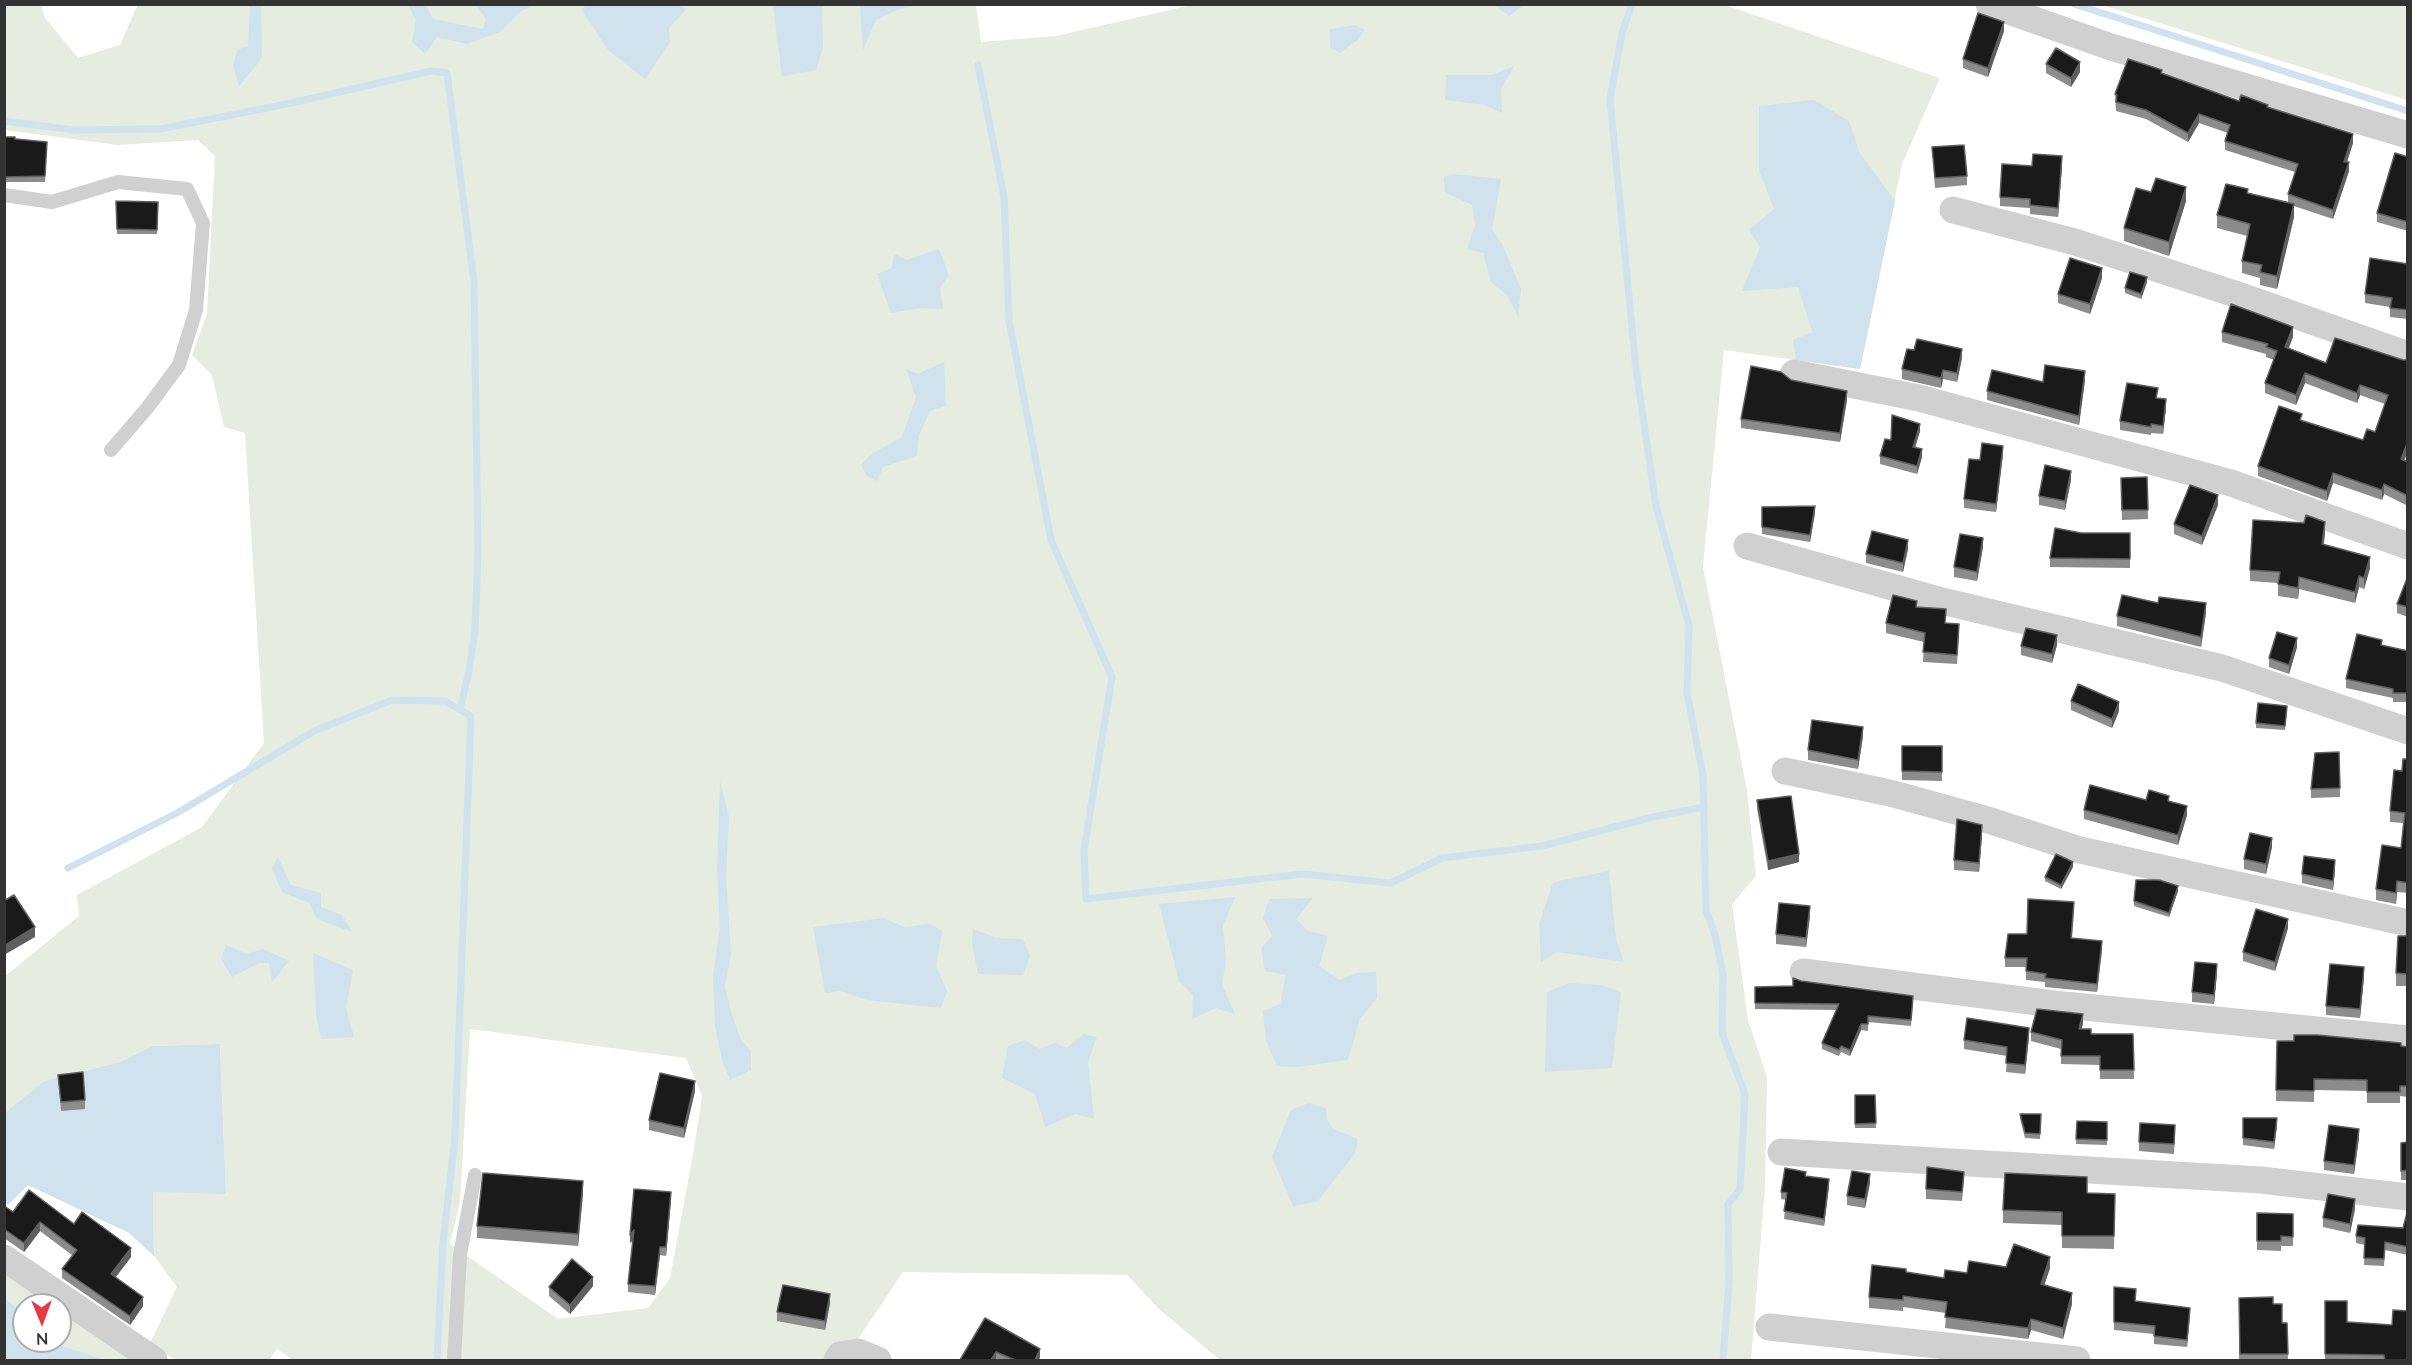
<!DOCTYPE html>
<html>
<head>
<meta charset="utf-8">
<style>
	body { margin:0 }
	#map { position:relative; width:2412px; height:1365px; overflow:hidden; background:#fff; font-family:Lato,sans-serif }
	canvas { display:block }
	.frame { position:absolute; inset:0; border:6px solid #333; pointer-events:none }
	.north { position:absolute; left:12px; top:1293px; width:60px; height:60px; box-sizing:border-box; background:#fff; border:2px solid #adadad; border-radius:50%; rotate:179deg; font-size:16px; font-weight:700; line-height:24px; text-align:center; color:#333 }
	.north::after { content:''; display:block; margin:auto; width:21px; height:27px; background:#e63946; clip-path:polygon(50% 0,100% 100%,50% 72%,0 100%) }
</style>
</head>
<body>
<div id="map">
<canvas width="2412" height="1365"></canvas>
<div class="frame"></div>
<div class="north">N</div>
</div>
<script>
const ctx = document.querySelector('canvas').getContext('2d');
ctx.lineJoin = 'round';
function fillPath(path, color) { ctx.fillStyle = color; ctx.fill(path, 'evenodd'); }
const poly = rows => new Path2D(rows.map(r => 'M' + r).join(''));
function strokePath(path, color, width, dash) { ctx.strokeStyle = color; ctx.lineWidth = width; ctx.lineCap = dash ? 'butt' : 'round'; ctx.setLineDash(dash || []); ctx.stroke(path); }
fillPath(poly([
	[138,4,976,4,981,42,1056,36,1196,4,1722,4,1940,78,1902,164,1860,369,1724,350,1703,567,1747,790,1756,876,1732,904,1748,1020,1767,1077,1765,1188,1751,1360,1220,1360,1159,1309,1127,1275,903,1272,844,1360,293,1360,277,1349,269,1360,177,1360,149,1345,177,1287,154,1256,153,1192,226,1193,220,1044,153,1046,120,1062,44,1081,5,1114,4,977,79,916,77,895,202,827,264,743,245,433,224,427,212,375,192,355,207,314,215,156,198,140,118,145,5,130,5,5,41,5,45,18,78,58,120,45],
	[470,1029,686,1058,702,1096,694,1149,670,1278,648,1308,558,1319,450,1244,460,1202],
	[2102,5,2407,5,2407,100,2365,87],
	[5,1266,60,1305,24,1305,24,1315,5,1298],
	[60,1305,142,1360,105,1360,48,1343,46,1341,60,1341]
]), '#e6ecdf');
fillPath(poly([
	[589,4,677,4,686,9,669,28,670,42,645,79,608,50,581,9],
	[250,5,261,5,262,58,239,86,233,66,237,50,248,46],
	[408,5,426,5,433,19,483,29,486,19,476,5,535,5,521,11,500,32,467,44,437,37,425,54,412,42,416,20],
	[773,5,822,5,823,48,816,70,782,76],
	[860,5,860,4,918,5,897,10,876,20,863,50],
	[1494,5,1494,4,1524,5,1509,16],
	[1355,25,1365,30,1357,40,1340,53,1330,47,1330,29],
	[1514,66,1501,89,1502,113,1485,105,1445,100,1446,75,1492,75],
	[1814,100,1849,121,1859,152,1895,201,1860,369,1796,360,1793,340,1812,332,1798,287,1742,291,1760,247,1749,230,1774,209,1759,170,1759,106],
	[1453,174,1501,179,1492,230,1502,244,1521,289,1518,317,1507,295,1491,282,1483,253,1467,249,1475,225,1472,205,1445,192,1444,177],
	[939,249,949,275,940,288,943,309,922,308,891,313,877,274,892,268,894,254,907,260],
	[944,362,946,406,930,411,919,435,917,456,883,467,877,481,867,476,861,465,870,455,902,437,916,397,906,369,918,374],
	[720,781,729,817,726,876,731,954,725,987,731,1012,741,1040,751,1051,751,1070,730,1080,722,1060,715,1026,713,977,720,927,717,869],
	[278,857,291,885,321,893,321,907,342,915,352,932,317,919,309,903,282,892,272,868],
	[1609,871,1616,939,1624,962,1557,952,1541,962,1539,924,1553,882],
	[1235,897,1223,926,1226,960,1222,985,1235,1014,1216,1008,1192,1019,1193,995,1179,981,1159,904],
	[1313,898,1296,919,1308,931,1328,936,1319,966,1339,980,1357,973,1376,972,1377,998,1360,1019,1348,1060,1297,1067,1277,1066,1266,1041,1263,1011,1280,1004,1286,975,1265,971,1261,948,1272,936,1263,918,1269,899],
	[884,918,904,927,930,924,942,931,936,966,947,991,941,1008,867,1000,840,991,825,993,813,927],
	[973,929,997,938,1023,939,1030,956,1023,975,978,974,972,944],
	[226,945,247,954,263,949,289,961,272,982,269,963,259,963,232,977,221,959],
	[313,953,353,970,346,1008,354,1037,321,1039,316,1014],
	[1570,983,1602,985,1621,992,1612,1068,1545,1072,1547,992],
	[1083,1034,1097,1037,1088,1062,1094,1119,1075,1114,1045,1127,1035,1094,1002,1078,1008,1046,1025,1040,1039,1049,1055,1043,1067,1048],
	[220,1044,226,1194,153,1192,154,1256,129,1233,28,1185,8,1205,4,1202,4,1114,44,1081,120,1062,153,1046],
	[1309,1103,1326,1108,1327,1119,1333,1129,1358,1139,1355,1153,1318,1201,1293,1206,1272,1157,1291,1110],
	[5,1298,24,1315,24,1341,46,1341,105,1360,5,1360]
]), '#cfe2ee');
strokePath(poly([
	[1632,4,1622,33,1610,99,1636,369,1656,506,1689,626,1687,693,1703,775,1706,910,1715,935,1723,974,1722,1033,1745,1094,1740,1189,1728,1204,1729,1281,1723,1360],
	[2074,4,2408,111],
	[978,65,1004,197,1009,320,1051,540,1112,677,1084,850,1086,899,1302,874,1391,883,1442,858,1542,846,1653,817,1704,807],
	[4,121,75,130,160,129,287,104,431,71,447,73,474,282,478,550,475,630,469,671,460,709],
	[68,868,177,813,314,731,392,700,445,701,471,716,455,1137,443,1243,437,1360]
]), '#cfe2ee', 7);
strokePath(poly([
	[4,195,52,202,118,182,187,189,203,223,196,310,179,365,148,407,111,450],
	[454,1360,460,1255,475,1175]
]), '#d0d0d0', 14);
strokePath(poly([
	[1989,4,2111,47,2408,135],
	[1953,210,2075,242,2235,294,2408,355],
	[1794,373,1919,398,2231,483,2408,546],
	[1747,546,1942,601,2222,668,2408,731],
	[1785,771,1890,793,1988,820,2080,850,2408,923],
	[1803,972,2054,1004,2408,1039],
	[1781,1152,2261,1180,2408,1197],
	[4,1258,154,1360],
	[1769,1327,2077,1360],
	[837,1360,840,1355,858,1352,878,1360]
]), '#d0d0d0', 27);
fillPath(poly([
	[2004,31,1988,77,1963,68,1963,59],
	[2046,64,2080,72,2071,87,2046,73],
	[2162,73,2239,101,2268,107,2353,143,2347,162,2349,171,2333,219,2294,206,2294,217,2277,289,2260,285,2260,278,2242,273,2242,261,2247,236,2217,228,2217,215,2248,193,2288,202,2288,194,2295,172,2225,150,2225,141,2228,133,2199,123,2188,142,2146,119,2116,111,2115,94],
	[4,137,47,142,45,182,4,182],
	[1932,147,1967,176,1967,185,1935,188],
	[2408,157,2408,231,2377,222,2377,213],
	[2032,166,2062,166,2058,217,2030,214,2030,208,2000,206,2000,197],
	[2151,192,2186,201,2169,256,2124,241,2124,228],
	[116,201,158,202,157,234,117,234],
	[2408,264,2408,319,2390,317,2390,307,2365,303,2365,294],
	[2102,278,2090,314,2058,303,2058,294],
	[2147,282,2141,299,2125,293,2125,288],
	[2222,332,2293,337,2289,348,2326,363,2403,360,2404,460,2408,462,2408,506,2384,494,2382,500,2333,483,2327,501,2258,476,2258,466,2302,421,2363,440,2375,432,2385,404,2360,395,2357,403,2305,383,2296,405,2265,393,2265,383,2274,360,2266,357,2266,354,2222,342],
	[1962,358,1957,382,1943,379,1941,388,1902,379,1902,369],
	[1791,380,1847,400,1840,442,1741,428,1741,419],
	[2085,380,2079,425,1987,400,1987,391,2043,382],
	[2157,398,2166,408,2163,434,2151,433,2151,435,2120,430,2120,421],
	[1920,431,1915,447,1922,457,1917,474,1880,464,1880,456,1891,440],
	[2003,454,1996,512,1964,508,1964,499],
	[2147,477,2148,519,2122,520,2121,478],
	[2071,480,2065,510,2039,505,2039,496],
	[2218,505,2202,545,2174,534,2174,524],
	[1762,507,1815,513,1810,542,1762,534],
	[2081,533,2130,533,2130,568,2050,567,2050,558],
	[2325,533,2324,544,2370,568,2364,589,2359,587,2355,603,2299,589,2298,599,2278,596,2278,583,2250,581,2250,570],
	[1983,547,1977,581,1954,577,1954,567],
	[1908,549,1903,572,1866,563,1866,554],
	[2408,576,2408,617,2397,613,2397,604],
	[2158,603,2206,613,2201,647,2117,626,2117,616],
	[1917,607,1945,623,1959,634,1957,664,1923,662,1924,642,1886,633,1886,623],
	[2057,645,2052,663,2021,655,2021,646],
	[2382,645,2408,651,2408,702,2393,702,2393,698,2346,688,2346,679],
	[2297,647,2289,674,2269,667,2269,658],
	[2071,701,2119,711,2112,728,2071,710],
	[2287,711,2285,730,2256,728,2256,723],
	[1863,736,1858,769,1808,760,1808,750],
	[1902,746,1942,746,1942,781,1902,780],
	[2339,752,2340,797,2311,798,2311,789],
	[2408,759,2408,893,2397,892,2396,904,2376,900,2376,889,2401,848,2403,823,2390,822,2390,811,2402,771],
	[1757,800,1799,862,1768,870,1757,809],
	[2146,800,2169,801,2187,815,2178,845,2084,819,2084,810],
	[1982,835,1979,872,1954,870,1954,860],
	[2272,847,2266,874,2244,869,2244,859],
	[2073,867,2061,889,2045,881,2045,877],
	[2335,869,2333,890,2302,883,2302,874],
	[2178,891,2169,917,2134,906,2134,901],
	[2074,911,2072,938,2102,950,2097,992,2045,987,2045,982,2026,980,2026,967,2005,967,2005,958,2027,934],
	[1810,916,1806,947,1776,944,1776,934],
	[2288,928,2275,971,2243,961,2243,952],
	[2408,936,2408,986,2396,986,2396,973],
	[2217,973,2214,1004,2192,1002,2192,992],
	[2364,977,2360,1018,2326,1015,2326,1006],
	[1801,981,1913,1002,1911,1026,1868,1022,1868,1031,1861,1030,1850,1056,1841,1052,1839,1056,1822,1049,1822,1043,1836,1010,1755,1009,1755,987,1793,986],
	[2083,1023,2082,1029,2091,1034,2133,1034,2134,1079,2100,1079,2100,1065,2061,1064,2061,1049,2031,1041,2031,1032],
	[2029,1037,2025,1074,2006,1072,2007,1056,1964,1049,1964,1040],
	[2277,1041,2408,1047,2408,1097,2400,1096,2400,1103,2367,1103,2367,1091,2314,1090,2314,1102,2276,1101],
	[58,1075,85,1100,85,1109,61,1111],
	[695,1091,684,1138,649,1130,649,1120],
	[1855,1095,1875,1095,1876,1128,1855,1128],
	[2020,1114,2041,1114,2040,1139,2025,1138,2020,1118],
	[2243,1118,2277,1126,2274,1149,2243,1145],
	[2077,1121,2107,1122,2107,1145,2076,1144],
	[2175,1135,2174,1154,2139,1151,2139,1142],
	[2359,1138,2354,1174,2324,1170,2324,1161],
	[2408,1142,2408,1180,2401,1180,2401,1143],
	[1806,1176,1829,1186,1824,1226,1784,1219,1786,1200,1781,1199,1781,1192],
	[1964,1181,1962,1201,1926,1199,1926,1189],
	[1870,1183,1865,1208,1847,1205,1847,1196],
	[2087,1193,2115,1194,2114,1249,2062,1248,2062,1225,2003,1223,2003,1210],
	[583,1194,578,1246,477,1238,477,1226],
	[671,1200,666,1256,660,1255,655,1295,628,1292,628,1284,633,1240,630,1243,630,1235],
	[4,1206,13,1212,74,1224,131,1257,116,1277,143,1306,130,1325,62,1278,62,1269,72,1255,40,1231,24,1252,4,1238],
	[2355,1209,2350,1233,2323,1227,2323,1218],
	[2257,1213,2293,1214,2293,1246,2281,1246,2281,1251,2257,1250],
	[2408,1213,2408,1255,2385,1250,2384,1266,2364,1265,2365,1245,2356,1243,2356,1236,2403,1228],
	[2006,1267,2050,1268,2044,1285,2072,1304,2063,1339,2031,1330,2028,1339,1945,1328,1946,1313,1903,1307,1903,1311,1869,1308,1869,1297,1906,1272,1944,1278],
	[593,1286,570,1314,549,1296,549,1287],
	[2114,1287,2135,1302,2190,1315,2187,1347,2154,1344,2154,1334,2114,1330],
	[2239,1298,2273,1304,2282,1323,2287,1323,2288,1360,2239,1360],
	[2325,1301,2347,1322,2392,1325,2408,1360,2325,1360],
	[830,1303,825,1330,777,1321,777,1312],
	[985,1318,1040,1357,1039,1360,960,1360]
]), '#8c8c8c');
fillPath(poly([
	[2004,22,2004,31,1988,77,1988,68],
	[2080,62,2080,72,2071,87,2071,78],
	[2199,114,2199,123,2188,142,2188,133],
	[2353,134,2353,143,2344,171,2344,162],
	[2062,156,2062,166,2058,217,2058,208],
	[2349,162,2349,171,2333,219,2333,210],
	[2186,187,2186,201,2169,256,2169,242],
	[2294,204,2294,217,2277,289,2277,276],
	[2102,268,2102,278,2090,314,2090,304],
	[2147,277,2147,282,2141,299,2141,294],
	[2293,327,2293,337,2285,357,2285,347],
	[1962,349,1962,358,1957,382,1957,373],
	[1943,370,1943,379,1941,388,1941,378],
	[2085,371,2085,380,2079,425,2079,416],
	[2305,373,2305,383,2296,405,2296,395],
	[2360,385,2360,395,2357,403,2357,393],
	[1847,391,1847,400,1840,442,1840,433],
	[2166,399,2166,408,2163,434,2163,426],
	[1920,424,1920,431,1913,455,1913,447],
	[2408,441,2408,451,2401,469,2401,459],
	[2003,446,2003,454,1996,512,1996,504],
	[1922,449,1922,457,1917,474,1917,466],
	[2071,471,2071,480,2065,510,2065,501],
	[2333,473,2333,483,2327,501,2327,491],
	[2384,484,2384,494,2382,500,2382,490],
	[2218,495,2218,505,2202,545,2202,536],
	[1815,506,1815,513,1810,542,1810,535],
	[2325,522,2325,533,2322,555,2322,544],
	[1983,538,1983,547,1977,581,1977,572],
	[1908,540,1908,549,1903,572,1903,563],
	[2370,557,2370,568,2364,589,2364,578],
	[2359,576,2359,587,2355,603,2355,592],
	[2299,577,2299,589,2298,599,2298,588],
	[2206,603,2206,613,2201,647,2201,637],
	[2057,635,2057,645,2052,663,2052,654],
	[2297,638,2297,647,2289,674,2289,665],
	[2119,702,2119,711,2112,728,2112,719],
	[1863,727,1863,736,1858,769,1858,760],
	[2187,806,2187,815,2178,845,2178,835],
	[1982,825,1982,835,1979,872,1979,863],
	[2272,838,2272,847,2266,874,2266,864],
	[1799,854,1799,862,1768,870,1768,861],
	[2335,860,2335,869,2333,890,2333,881],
	[2073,862,2073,867,2061,889,2061,885],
	[2397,881,2397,892,2396,904,2396,893],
	[2178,886,2178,891,2169,917,2169,913],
	[1810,906,1810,916,1806,947,1806,938],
	[2288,919,2288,928,2275,971,2275,962],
	[35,927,35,937,4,955,4,946],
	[2102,941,2102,950,2097,992,2097,984],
	[2217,964,2217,973,2214,1004,2214,995],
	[2364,967,2364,977,2360,1018,2360,1009],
	[2083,1014,2083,1023,2079,1038,2079,1029],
	[1861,1024,1861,1030,1850,1056,1850,1050],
	[2029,1028,2029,1037,2025,1074,2025,1065],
	[695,1081,695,1091,684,1138,684,1128],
	[2277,1118,2277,1126,2274,1149,2274,1142],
	[2359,1129,2359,1138,2354,1174,2354,1165],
	[1870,1174,1870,1183,1865,1208,1865,1199],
	[1829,1179,1829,1186,1824,1226,1824,1219],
	[583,1181,583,1194,578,1246,578,1234],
	[671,1192,671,1200,666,1256,666,1247],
	[2355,1199,2355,1209,2350,1233,2350,1224],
	[40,1222,40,1231,24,1252,24,1243],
	[634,1230,634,1239,630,1243,630,1235],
	[660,1247,660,1255,655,1295,655,1286],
	[131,1248,131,1257,111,1283,111,1274],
	[2050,1257,2050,1268,2041,1295,2041,1284],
	[593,1277,593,1286,570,1314,570,1305],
	[2072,1293,2072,1304,2063,1339,2063,1328],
	[830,1294,830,1303,825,1330,825,1321],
	[143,1297,143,1306,130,1325,130,1316],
	[2190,1308,2190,1315,2187,1347,2187,1340],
	[2031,1319,2031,1330,2028,1339,2028,1328],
	[1040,1349,1040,1357,1039,1360,1035,1360],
	[996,1352,996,1360,991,1360]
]), '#5f5f5f');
const building = poly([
	[1978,13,2004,22,1988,68,1963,59,1978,13],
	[2056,48,2080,62,2071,78,2046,64,2056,48],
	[2128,59,2162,70,2161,73,2239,101,2241,95,2268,105,2267,107,2353,134,2344,162,2349,162,2333,210,2288,194,2298,164,2225,141,2230,125,2199,114,2188,133,2146,110,2116,102,2117,95,2115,94,2128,59],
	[4,137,15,137,15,139,47,142,45,176,4,177,4,137],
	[1964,145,1967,176,1935,178,1932,147,1964,145],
	[2395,153,2408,157,2408,222,2377,213,2395,153],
	[2033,154,2062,156,2058,208,2030,205,2030,199,2000,197,2002,164,2032,166,2033,154],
	[2156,178,2186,187,2169,242,2124,228,2136,188,2151,192,2156,178],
	[2226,184,2248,189,2247,193,2294,204,2277,276,2260,272,2262,265,2242,261,2250,224,2217,215,2226,184],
	[116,201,158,202,157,230,117,229,116,201],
	[2070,258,2102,268,2090,304,2058,294,2070,258],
	[2370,258,2408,264,2408,310,2390,308,2392,298,2365,294,2370,258],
	[2130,272,2147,277,2141,294,2125,288,2130,272],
	[2231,304,2293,327,2285,347,2326,363,2335,338,2403,360,2408,360,2408,441,2401,459,2408,462,2408,496,2384,484,2382,490,2333,473,2327,491,2258,466,2279,406,2302,414,2300,420,2363,440,2367,429,2375,432,2388,395,2360,385,2357,393,2305,373,2296,395,2265,383,2277,351,2266,347,2268,344,2222,332,2231,304],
	[1917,339,1962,349,1957,373,1943,370,1941,378,1902,369,1907,349,1914,350,1917,339],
	[2045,365,2085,371,2079,416,1987,391,1992,370,2043,382,2045,365],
	[1751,366,1781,372,1791,380,1847,391,1840,433,1741,419,1751,366],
	[2127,383,2158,388,2156,398,2166,399,2163,426,2151,424,2151,427,2120,421,2127,383],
	[1892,415,1920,424,1913,447,1922,449,1917,466,1880,456,1885,439,1891,440,1892,415],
	[1982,443,2003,446,1996,504,1964,499,1969,459,1980,460,1982,443],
	[2045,465,2071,471,2065,501,2039,496,2045,465],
	[2147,477,2148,510,2122,510,2121,478,2147,477],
	[2190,485,2218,495,2202,536,2174,524,2190,485],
	[1815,506,1810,535,1762,527,1762,507,1815,506],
	[2306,515,2325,522,2322,544,2370,557,2364,578,2359,576,2355,592,2299,577,2298,588,2278,584,2280,572,2250,570,2253,520,2304,523,2306,515],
	[2055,528,2081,533,2130,533,2130,559,2050,558,2055,528],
	[1872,531,1908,540,1903,563,1866,554,1872,531],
	[1960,534,1983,538,1977,572,1954,567,1960,534],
	[2408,576,2408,607,2397,604,2408,576],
	[1893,595,1917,601,1916,607,1946,609,1945,623,1959,624,1957,655,1923,652,1925,633,1886,623,1893,595],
	[2122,595,2158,603,2159,597,2206,603,2201,637,2117,616,2122,595],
	[2026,628,2057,635,2052,654,2021,646,2026,628],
	[2277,632,2297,638,2289,665,2269,658,2277,632],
	[2357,634,2382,640,2381,645,2408,651,2408,693,2393,693,2393,689,2346,679,2357,634],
	[2078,684,2119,702,2112,719,2071,701,2078,684],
	[2258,703,2287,706,2285,726,2256,723,2258,703],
	[1812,720,1863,727,1858,760,1808,750,1812,720],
	[1902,746,1942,746,1942,772,1902,771,1902,746],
	[2339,752,2340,788,2311,789,2315,753,2339,752],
	[2403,759,2408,759,2408,883,2397,881,2396,893,2376,889,2382,845,2401,848,2405,813,2390,811,2394,770,2402,771,2403,759],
	[2090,785,2146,800,2149,790,2169,796,2168,801,2187,806,2178,835,2084,810,2090,785],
	[1791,796,1799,854,1768,861,1757,800,1791,796],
	[1957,819,1982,825,1979,863,1954,860,1957,819],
	[2250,833,2272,838,2266,864,2244,859,2250,833],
	[2056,854,2073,862,2061,885,2045,877,2056,854],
	[2304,856,2335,860,2333,881,2302,874,2304,856],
	[2136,880,2159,880,2178,886,2169,913,2134,901,2136,880],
	[14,895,35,927,4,946,4,901,14,895],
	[2028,899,2074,902,2071,938,2102,941,2097,984,2045,978,2046,974,2026,971,2027,958,2005,958,2008,934,2027,934,2028,899],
	[1779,903,1810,906,1806,938,1776,934,1779,903],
	[2256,909,2288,919,2275,962,2243,952,2256,909],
	[2398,936,2408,936,2408,974,2396,973,2398,936],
	[2195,962,2217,964,2214,995,2192,992,2195,962],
	[2330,964,2364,967,2360,1009,2326,1006,2330,964],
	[1793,978,1801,981,1913,996,1911,1020,1868,1016,1868,1024,1861,1024,1850,1050,1841,1046,1839,1050,1822,1043,1839,1004,1755,1003,1755,987,1793,986,1793,978],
	[2037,1009,2083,1014,2079,1029,2091,1029,2091,1034,2133,1034,2134,1070,2100,1070,2100,1056,2061,1056,2062,1040,2031,1032,2037,1009],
	[1967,1018,2029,1028,2025,1065,2006,1063,2007,1047,1964,1040,1967,1018],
	[2294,1035,2317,1035,2401,1043,2401,1046,2408,1047,2408,1086,2400,1086,2400,1092,2367,1092,2367,1080,2314,1079,2314,1091,2276,1090,2277,1041,2294,1041,2294,1035],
	[83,1072,85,1100,61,1102,58,1075,83,1072],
	[660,1073,695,1081,684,1128,649,1120,660,1073],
	[1855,1095,1875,1095,1876,1123,1855,1124,1855,1095],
	[2020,1114,2041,1114,2040,1134,2025,1133,2020,1114],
	[2243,1118,2277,1118,2274,1142,2243,1138,2243,1118],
	[2077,1121,2107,1122,2107,1140,2076,1139,2077,1121],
	[2140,1123,2175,1125,2174,1144,2139,1142,2140,1123],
	[2329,1125,2359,1129,2354,1165,2324,1161,2329,1125],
	[2408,1142,2408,1170,2401,1171,2401,1143,2408,1142],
	[1927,1167,1964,1172,1962,1192,1926,1189,1927,1167],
	[1785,1168,1806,1172,1805,1176,1829,1179,1824,1219,1784,1211,1787,1193,1781,1192,1785,1168],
	[1852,1171,1870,1174,1865,1199,1847,1196,1852,1171],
	[483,1173,583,1181,578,1234,477,1226,483,1173],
	[2005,1173,2087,1177,2087,1193,2115,1194,2114,1236,2062,1236,2062,1212,2003,1210,2005,1173],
	[634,1189,671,1192,666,1247,660,1247,655,1286,628,1284,634,1230,630,1235,634,1189],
	[29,1190,74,1224,82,1212,131,1248,111,1274,143,1297,130,1316,62,1269,77,1250,40,1222,24,1243,4,1229,4,1206,13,1212,29,1190],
	[2328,1194,2355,1199,2350,1224,2323,1218,2328,1194],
	[2257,1213,2293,1214,2293,1237,2281,1236,2281,1241,2257,1241,2257,1213],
	[2407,1213,2408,1247,2385,1242,2384,1259,2364,1258,2365,1238,2356,1236,2358,1225,2403,1228,2407,1213],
	[2014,1244,2050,1257,2041,1284,2072,1293,2063,1328,2031,1319,2028,1328,1945,1317,1947,1302,1903,1296,1903,1300,1869,1297,1872,1265,1906,1269,1906,1272,1944,1278,1945,1270,1967,1273,1969,1261,2006,1267,2014,1244],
	[572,1259,593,1277,570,1305,549,1287,572,1259],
	[783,1285,830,1294,825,1321,777,1312,783,1285],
	[2114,1287,2136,1289,2135,1301,2190,1308,2187,1340,2154,1336,2155,1326,2114,1322,2114,1287],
	[2273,1297,2273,1304,2282,1304,2282,1323,2287,1323,2288,1354,2240,1354,2239,1298,2273,1297],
	[2325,1301,2347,1301,2347,1322,2392,1325,2393,1310,2408,1311,2408,1360,2385,1360,2384,1355,2325,1354,2325,1301],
	[985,1318,1040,1349,1035,1360,1015,1360,996,1352,991,1360,960,1360,985,1318]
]);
fillPath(building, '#1a1a1a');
strokePath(building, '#5f5f5f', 1.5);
</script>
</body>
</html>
